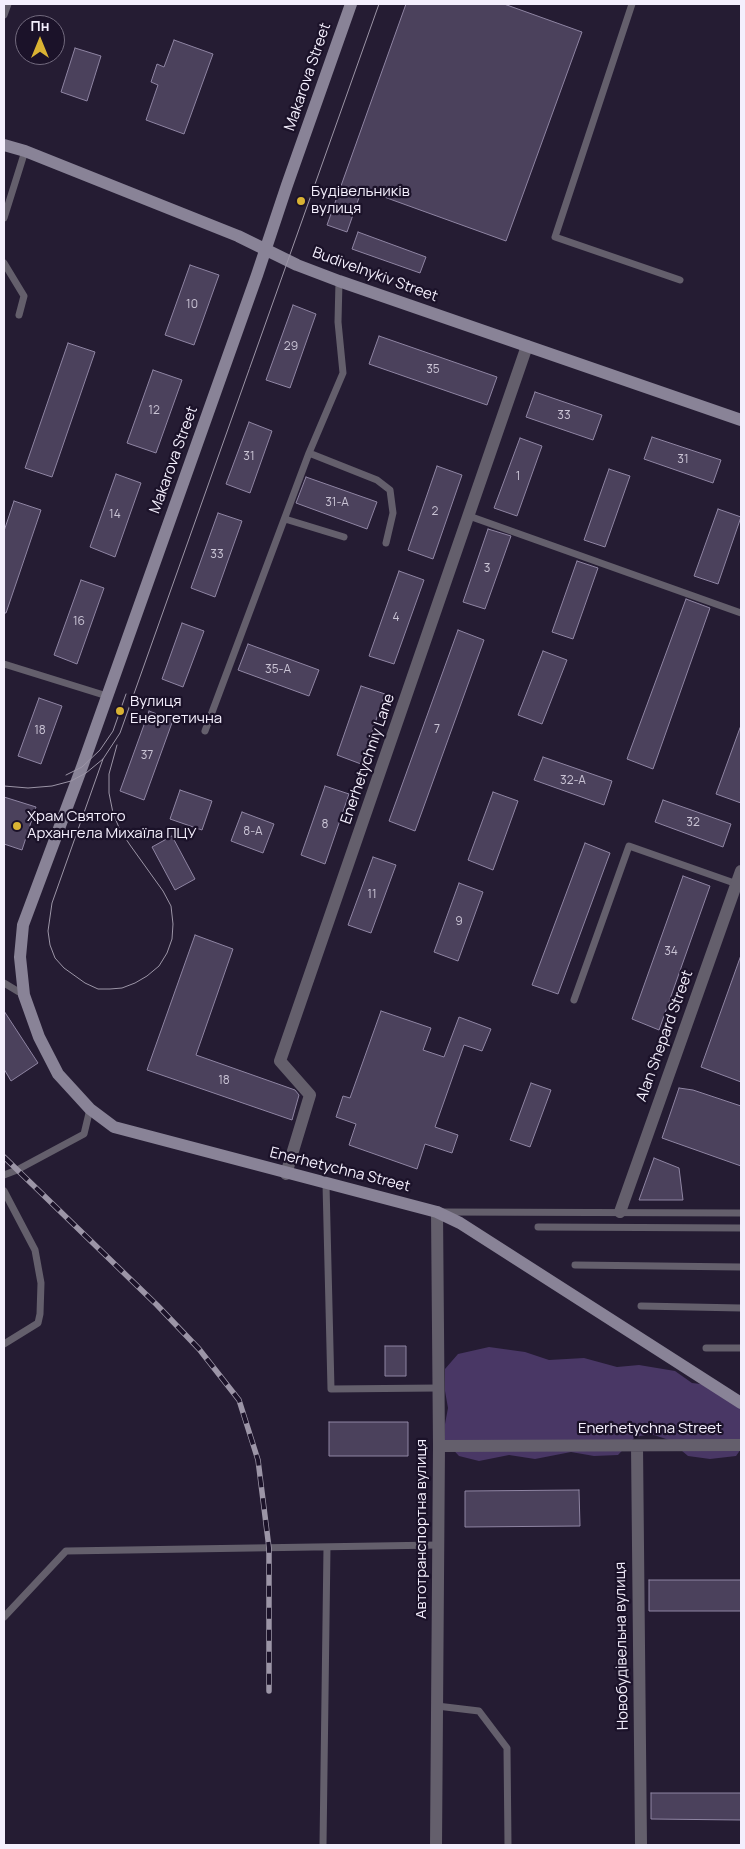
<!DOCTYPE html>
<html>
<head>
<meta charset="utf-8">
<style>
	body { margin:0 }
	#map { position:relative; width:745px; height:1849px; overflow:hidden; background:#251c33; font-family:Manrope,sans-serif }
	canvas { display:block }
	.frame { position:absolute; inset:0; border:5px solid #f4effd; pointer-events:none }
	.north { position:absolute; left:15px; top:15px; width:50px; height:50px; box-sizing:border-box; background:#1b1229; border:1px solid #726a7e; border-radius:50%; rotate:0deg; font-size:14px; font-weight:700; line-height:20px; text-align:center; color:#f4effd }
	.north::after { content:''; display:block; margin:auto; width:18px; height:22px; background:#dab333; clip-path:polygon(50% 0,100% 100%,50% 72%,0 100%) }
</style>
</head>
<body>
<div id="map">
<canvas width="745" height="1849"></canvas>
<div class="frame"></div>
<div class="north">Пн</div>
</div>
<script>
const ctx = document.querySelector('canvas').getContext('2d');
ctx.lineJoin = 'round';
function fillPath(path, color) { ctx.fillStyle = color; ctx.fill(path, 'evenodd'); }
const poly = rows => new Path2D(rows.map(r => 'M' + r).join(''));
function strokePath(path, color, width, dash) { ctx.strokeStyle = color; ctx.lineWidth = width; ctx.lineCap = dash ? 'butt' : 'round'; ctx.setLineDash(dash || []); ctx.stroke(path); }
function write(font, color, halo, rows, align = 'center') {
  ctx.font = font + ' Manrope,sans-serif'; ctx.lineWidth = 4.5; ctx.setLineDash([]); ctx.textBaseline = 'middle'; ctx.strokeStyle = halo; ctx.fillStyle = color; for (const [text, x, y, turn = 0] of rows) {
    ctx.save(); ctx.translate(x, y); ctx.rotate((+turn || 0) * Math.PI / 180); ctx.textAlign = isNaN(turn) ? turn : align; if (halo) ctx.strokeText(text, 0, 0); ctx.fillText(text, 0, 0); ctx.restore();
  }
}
fillPath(poly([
	[489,1347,525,1352,549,1360,584,1358,617,1367,639,1365,675,1371,692,1383,726,1387,741,1397,741,1449,736,1456,710,1459,688,1456,669,1440,651,1434,635,1437,618,1455,594,1456,571,1452,535,1459,509,1455,479,1461,459,1456,445,1441,445,1424,448,1408,445,1391,445,1369,458,1354]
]), '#493765');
const building = poly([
	[406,4,504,4,582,32,506,241,362,189,347,232,327,225,406,4],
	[174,40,213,54,184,134,146,120,158,85,151,82,157,64,164,67,174,40],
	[75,48,101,56,87,101,61,92,75,48],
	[358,232,426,257,420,273,352,249,358,232],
	[190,265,219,275,194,345,165,335,190,265],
	[293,305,316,314,290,388,266,380,293,305],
	[379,336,497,377,487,405,369,364,379,336],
	[68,343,95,352,52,477,25,468,68,343],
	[153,370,182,380,156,453,127,443,153,370],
	[535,392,602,415,593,440,526,417,535,392],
	[249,422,272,431,250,493,226,484,249,422],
	[652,437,721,460,713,483,644,459,652,437],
	[520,438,542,446,517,516,494,508,520,438],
	[437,466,462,475,433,559,408,550,437,466],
	[609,469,630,476,605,547,584,540,609,469],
	[116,474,141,483,115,557,90,547,116,474],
	[306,477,377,502,367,529,296,503,306,477],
	[14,501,41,510,6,613,4,613,4,531,14,501],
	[718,509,741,517,718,584,694,576,718,509],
	[218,513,242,521,215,597,191,588,218,513],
	[488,529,511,536,485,609,463,602,488,529],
	[577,561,598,568,573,639,552,632,577,561],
	[399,571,424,580,394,664,369,656,399,571],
	[81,580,104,588,77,664,54,655,81,580],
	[686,599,710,608,653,769,627,759,686,599],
	[182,623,204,631,183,687,162,679,182,623],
	[458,630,484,640,415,831,389,821,458,630],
	[248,644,319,670,309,696,238,670,248,644],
	[543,651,567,660,542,724,518,715,543,651],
	[361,686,385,694,361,764,337,755,361,686],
	[39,698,62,706,41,764,18,756,39,698],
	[149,711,173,720,144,800,120,791,149,711],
	[740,728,741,728,741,803,716,794,740,728],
	[543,757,612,781,604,805,534,780,543,757],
	[325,786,349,794,325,864,301,855,325,786],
	[180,790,212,801,202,830,170,819,180,790],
	[493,792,518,801,493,870,468,860,493,792],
	[4,797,36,807,22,850,4,844,4,797],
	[663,800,731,824,723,847,655,822,663,800],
	[242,812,274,824,263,853,231,841,242,812],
	[172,836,195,879,175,890,152,847,172,836],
	[585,843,610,853,558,994,532,985,585,843],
	[373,857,396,865,371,933,348,925,373,857],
	[683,876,710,886,659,1030,632,1019,683,876],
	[459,883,483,892,458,961,434,952,459,883],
	[195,935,233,949,196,1055,295,1090,299,1095,292,1120,147,1070,195,935],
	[740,958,741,959,741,1082,701,1067,740,958],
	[4,1011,38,1063,11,1081,4,1069,4,1011],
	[381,1011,431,1028,423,1050,444,1057,459,1017,491,1029,482,1051,464,1045,435,1127,458,1135,452,1153,425,1144,417,1169,349,1145,356,1124,336,1117,343,1096,350,1098,381,1011],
	[531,1083,551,1090,530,1147,510,1140,531,1083],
	[679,1088,693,1090,741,1106,741,1166,662,1138,679,1088],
	[654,1158,679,1168,683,1200,639,1200,654,1158],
	[385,1346,406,1346,406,1376,385,1376,385,1346],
	[329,1422,408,1422,408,1456,329,1456,329,1422],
	[579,1490,580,1526,465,1527,465,1491,579,1490],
	[649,1580,741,1580,741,1611,649,1611,649,1580],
	[651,1793,741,1793,741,1820,651,1819,651,1793]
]);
fillPath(building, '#4b415c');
strokePath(building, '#8f85a3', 1);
strokePath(poly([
	[632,4,555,237,680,280],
	[4,15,8,4],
	[4,218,25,151],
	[4,263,24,296,19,315],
	[309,453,377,480,390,490,393,513,386,543],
	[469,516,741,613],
	[285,519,344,537],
	[4,664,107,696],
	[205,731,309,453,343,373,338,322,339,281],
	[4,983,24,995],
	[574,1000,629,846,737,884],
	[4,1175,17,1170,84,1134,90,1109],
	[326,1184,331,1389,438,1388],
	[4,1191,35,1250,41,1283,40,1314,38,1323,4,1344],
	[442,1212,741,1213],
	[538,1227,741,1228],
	[575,1265,741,1267],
	[641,1306,741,1308],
	[706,1348,741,1348],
	[4,1617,66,1551,438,1545],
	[437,1706,479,1711,507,1748,508,1845],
	[323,1845,327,1547]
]), '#645f6c', 7);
strokePath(poly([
	[286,1174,310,1095,280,1061,527,346],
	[620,1212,741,871],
	[439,1446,741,1445],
	[637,1446,641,1845],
	[436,1845,439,1446,437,1212]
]), '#645f6c', 12);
strokePath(poly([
	[351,4,287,185,257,275,82,767,23,925,20,957,24,995,39,1037,58,1074,90,1109,114,1127,437,1212,460,1223,741,1403],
	[4,145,25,151,238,236,297,265,339,281,741,420]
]), '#898397', 12);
strokePath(poly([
	[103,759,52,903,48,931,50,945,55,958,64,968,85,983,98,989,110,989,122,988,135,983,147,976,159,966,167,953,172,939,173,924,171,906,163,891,130,845,120,830,113,813,109,793,109,774,117,745],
	[66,775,82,767,100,750,113,731,126,694],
	[4,786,28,788,52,786,71,781,86,773,103,759,120,733,379,4]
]), '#9c95a7', 1);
const rail = poly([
	[4,1157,157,1305,199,1349,239,1400,258,1460,269,1548,269,1691]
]);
strokePath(rail, '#9c95a7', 5.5);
strokePath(rail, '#1b1229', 4, [11]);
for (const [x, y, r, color] of [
	[301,201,5,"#dab333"],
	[120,711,5,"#dab333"],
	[17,826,5,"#dab333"]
]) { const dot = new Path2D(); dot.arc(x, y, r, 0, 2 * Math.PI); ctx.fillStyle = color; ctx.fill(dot); strokePath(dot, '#1b1229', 2); }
write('12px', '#cac4d5', null, [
	["10",192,305],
	["29",291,347],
	["35",433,370],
	["12",154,411],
	["33",564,416],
	["31",249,457],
	["31",683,460],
	["1",518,477],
	["31-А",337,503],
	["2",435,512],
	["14",115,515],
	["33",217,555],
	["3",487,569],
	["4",396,618],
	["16",79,622],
	["35-А",278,670],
	["7",437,730],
	["18",40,731],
	["37",147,756],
	["32-А",573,781],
	["32",693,823],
	["8",325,825],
	["8-А",253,832],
	["11",372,895],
	["9",459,922],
	["34",671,952],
	["18",224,1081]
]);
write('15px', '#f4effd', '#1b1229', [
	["Makarova Street",308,77,-71],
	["Budivelnykiv Street",375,275,20],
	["Makarova Street",174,460,-70],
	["Enerhetychniy Lane",368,759,-71],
	["Alan Shepard Street",665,1036,-70],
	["Enerhetychna Street",340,1170,14],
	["Enerhetychna Street",650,1429],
	["Автотранспортна вулиця",422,1529,-90],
	["Новобудівельна вулиця",622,1646,-91]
]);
write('15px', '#f4effd', '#1b1229', [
	["Будівельників",311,192],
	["вулиця",311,209],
	["Вулиця",130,702],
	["Енергетична",130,719],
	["Храм Святого",27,817],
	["Архангела Михаїла ПЦУ",27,834]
], 'left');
</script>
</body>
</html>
